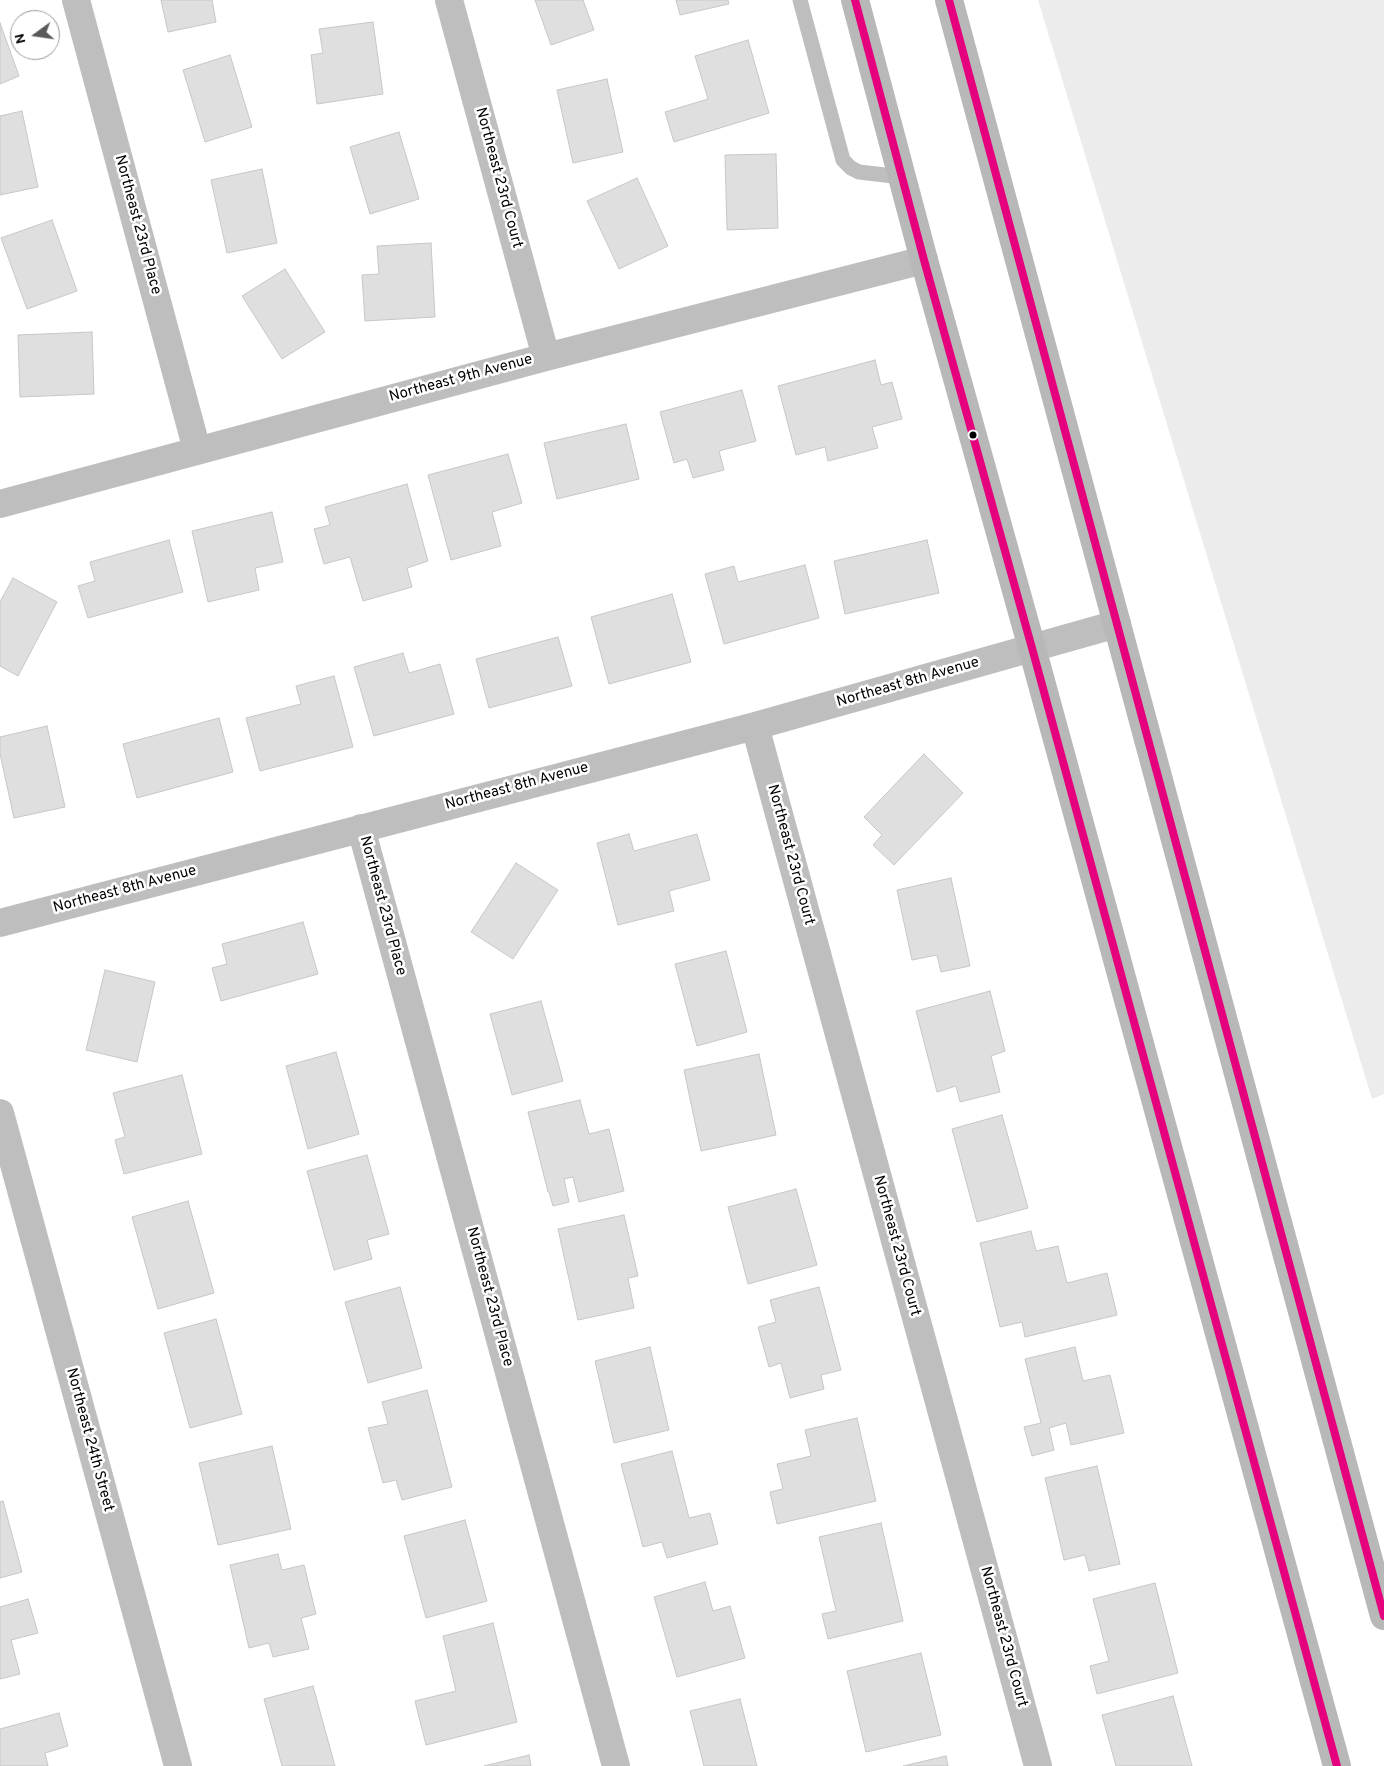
<!DOCTYPE html>
<html>
<head>
<meta charset="utf-8">
<style>
	body { margin:0 }
	#map { position:relative; width:1384px; height:1766px; overflow:hidden; background:#fff; font-family:Overpass,sans-serif }
	canvas { display:block }
	.north { position:absolute; left:10px; top:10px; width:50px; height:50px; box-sizing:border-box; background:#fff; border:1px solid #999; border-radius:50%; rotate:256deg; font-size:14px; font-weight:700; line-height:20px; text-align:center; color:#000 }
	.north::after { content:''; display:block; margin:auto; width:18px; height:22px; background:#595959; clip-path:polygon(50% 0,100% 100%,50% 72%,0 100%) }
</style>
</head>
<body>
<div id="map">
<canvas width="1384" height="1766"></canvas>
<div class="north">N</div>
</div>
<script>
const ctx = document.querySelector('canvas').getContext('2d');
ctx.lineJoin = 'round';
function fillPath(path, color) { ctx.fillStyle = color; ctx.fill(path, 'evenodd'); }
const poly = rows => new Path2D(rows.map(r => 'M' + r).join(''));
function strokePath(path, color, width, dash) { ctx.strokeStyle = color; ctx.lineWidth = width; ctx.lineCap = dash ? 'butt' : 'round'; ctx.setLineDash(dash || []); ctx.stroke(path); }
function write(font, color, halo, rows, align = 'center') {
  ctx.font = font + ' Overpass,sans-serif'; ctx.lineWidth = 5; ctx.setLineDash([]); ctx.textBaseline = 'middle'; ctx.strokeStyle = halo; ctx.fillStyle = color; for (const [text, x, y, turn = 0] of rows) {
    ctx.save(); ctx.translate(x, y); ctx.rotate((+turn || 0) * Math.PI / 180); ctx.textAlign = isNaN(turn) ? turn : align; if (halo) ctx.strokeText(text, 0, 0); ctx.fillText(text, 0, 0); ctx.restore();
  }
}
fillPath(poly([
	[1038,0,1384,0,1384,1094,1372,1099]
]), '#ececec');
const building = poly([
	[161,0,212,0,216,22,168,32,161,0],
	[535,0,583,0,594,30,551,45,535,0],
	[676,0,728,0,729,4,680,15,676,0],
	[373,22,383,94,317,104,311,55,323,53,319,29,373,22],
	[0,23,19,76,0,84,0,23],
	[748,40,769,113,674,142,665,112,708,99,695,56,748,40],
	[230,55,252,127,205,142,183,70,230,55],
	[607,79,623,152,573,163,557,90,607,79],
	[22,111,38,187,0,195,0,116,22,111],
	[399,132,419,199,370,214,350,147,399,132],
	[776,154,778,228,727,230,725,155,776,154],
	[262,169,277,243,227,253,211,180,262,169],
	[637,178,668,246,619,269,587,201,637,178],
	[52,220,77,291,27,309,1,238,52,220],
	[431,243,435,317,365,321,362,275,379,274,377,246,431,243],
	[285,269,325,332,282,359,242,296,285,269],
	[92,332,94,394,20,397,18,335,92,332],
	[875,360,881,385,892,382,902,419,872,427,878,448,828,461,825,447,796,455,778,386,875,360],
	[742,390,756,441,719,451,724,470,693,478,687,459,674,463,660,412,742,390],
	[626,424,639,479,557,499,544,443,626,424],
	[508,454,522,503,492,512,501,546,451,560,428,475,508,454],
	[407,484,428,561,407,568,412,587,363,601,350,557,324,564,314,529,330,525,325,507,407,484],
	[272,512,283,562,255,568,259,590,208,602,192,531,272,512],
	[169,540,183,592,88,618,78,586,95,581,90,562,169,540],
	[927,540,939,593,845,614,834,561,927,540],
	[805,565,819,618,724,644,705,574,734,566,738,582,805,565],
	[13,578,57,602,18,676,0,666,0,602,13,578],
	[672,594,691,662,609,684,591,617,672,594],
	[558,637,572,686,489,708,476,659,558,637],
	[403,653,409,673,440,664,454,714,374,736,354,667,403,653],
	[334,676,353,747,260,771,246,718,301,704,296,686,334,676],
	[219,718,233,772,137,798,123,744,219,718],
	[47,726,65,807,14,818,0,754,0,737,47,726],
	[924,754,963,793,894,865,873,845,882,835,864,817,924,754],
	[629,834,634,851,697,834,710,880,669,891,674,911,618,925,597,843,629,834],
	[516,863,558,890,513,959,471,932,516,863],
	[951,878,970,966,941,972,937,955,912,960,897,890,951,878],
	[303,922,318,974,221,1001,212,968,227,964,222,944,303,922],
	[726,951,747,1032,697,1046,675,964,726,951],
	[105,970,155,982,137,1062,86,1050,105,970],
	[990,991,1005,1051,991,1056,1000,1092,960,1102,956,1086,937,1092,916,1011,990,991],
	[541,1001,563,1081,512,1095,490,1014,541,1001],
	[336,1052,359,1134,308,1149,286,1066,336,1052],
	[759,1054,776,1135,701,1151,684,1070,759,1054],
	[182,1075,202,1154,124,1174,115,1140,125,1137,113,1093,182,1075],
	[580,1100,589,1134,609,1129,624,1191,579,1202,573,1177,564,1179,569,1202,553,1206,549,1192,548,1192,528,1112,580,1100],
	[1002,1115,1028,1208,977,1222,952,1129,1002,1115],
	[367,1155,389,1234,367,1240,372,1259,334,1270,307,1171,367,1155],
	[796,1189,817,1265,748,1284,728,1207,796,1189],
	[188,1201,214,1293,158,1309,132,1217,188,1201],
	[624,1215,638,1276,628,1278,634,1308,578,1320,558,1229,624,1215],
	[1031,1231,1036,1251,1058,1246,1067,1283,1107,1273,1117,1315,1025,1337,1022,1322,1000,1327,980,1243,1031,1231],
	[400,1287,422,1368,368,1383,345,1302,400,1287],
	[819,1287,841,1370,821,1375,824,1389,790,1398,781,1363,769,1367,758,1327,776,1322,770,1300,819,1287],
	[216,1319,242,1414,190,1428,164,1333,216,1319],
	[650,1347,669,1430,614,1443,595,1361,650,1347],
	[1075,1347,1083,1381,1110,1375,1124,1433,1071,1445,1066,1423,1049,1428,1054,1450,1032,1456,1024,1427,1041,1423,1025,1359,1075,1347],
	[427,1390,452,1487,402,1500,396,1480,383,1483,368,1428,388,1424,382,1402,427,1390],
	[857,1418,876,1501,777,1524,770,1492,783,1489,777,1464,811,1456,805,1430,857,1418],
	[272,1446,291,1529,218,1545,199,1463,272,1446],
	[672,1451,689,1518,710,1513,718,1544,667,1558,662,1542,643,1547,621,1464,672,1451],
	[1097,1466,1120,1564,1089,1571,1085,1555,1064,1560,1045,1478,1097,1466],
	[3,1501,22,1572,0,1578,0,1502,3,1501],
	[465,1520,487,1601,426,1618,404,1536,465,1520],
	[881,1523,903,1621,828,1639,822,1614,836,1611,819,1537,881,1523],
	[278,1554,282,1570,304,1565,316,1614,301,1618,309,1649,273,1657,269,1643,249,1648,230,1565,278,1554],
	[705,1582,713,1611,730,1606,745,1658,677,1677,654,1597,705,1582],
	[1155,1583,1178,1673,1097,1694,1090,1666,1109,1661,1093,1599,1155,1583],
	[28,1599,38,1633,11,1640,20,1674,0,1679,0,1607,28,1599],
	[493,1623,517,1722,426,1745,415,1701,456,1691,443,1636,493,1623],
	[921,1653,941,1735,866,1752,847,1671,921,1653],
	[313,1686,335,1766,282,1766,264,1699,313,1686],
	[1173,1696,1192,1766,1116,1766,1102,1715,1173,1696],
	[740,1699,757,1766,704,1766,690,1711,740,1699],
	[59,1713,68,1746,45,1753,48,1766,0,1766,0,1729,59,1713],
	[529,1755,531,1766,484,1766,529,1755],
	[946,1756,948,1766,903,1766,946,1756]
]);
fillPath(building, '#dfdfdf');
strokePath(building, '#c7c7c7', 1);
strokePath(poly([
	[800,0,843,160,851,168,859,172,902,177]
]), '#bebebe', 15);
strokePath(poly([
	[76,0,197,450],
	[449,0,546,357],
	[0,504,546,357,924,260],
	[755,726,1038,1766],
	[361,828,616,1766],
	[0,923,755,726,1117,624],
	[0,1113,178,1766]
]), '#bebebe', 28);
strokePath(poly([
	[855,0,924,260,1032,648,1337,1766],
	[949,0,1384,1616]
]), '#b8b8b8', 28);
strokePath(poly([
	[855,0,924,260,1032,648,1337,1766],
	[949,0,1384,1616]
]), '#e5007d', 8);
for (const [x, y, r, color] of [
	[973,435,4.5,"#000"]
]) { const dot = new Path2D(); dot.arc(x, y, r, 0, 2 * Math.PI); ctx.fillStyle = color; ctx.fill(dot); strokePath(dot, '#fff', 2); }
write('15px', '#000', '#fff', [
	["Northeast 23rd Court",498,178,75],
	["Northeast 23rd Place",137,225,75],
	["Northeast 9th Avenue",461,379,-15],
	["Northeast 8th Avenue",908,683,-16],
	["Northeast 8th Avenue",517,787,-15],
	["Northeast 23rd Court",790,855,75],
	["Northeast 8th Avenue",125,890,-15],
	["Northeast 23rd Place",382,906,75],
	["Northeast 23rd Court",896,1246,75],
	["Northeast 23rd Place",489,1297,75],
	["Northeast 24th Street",89,1440,75],
	["Northeast 23rd Court",1003,1637,75]
]);
</script>
</body>
</html>
